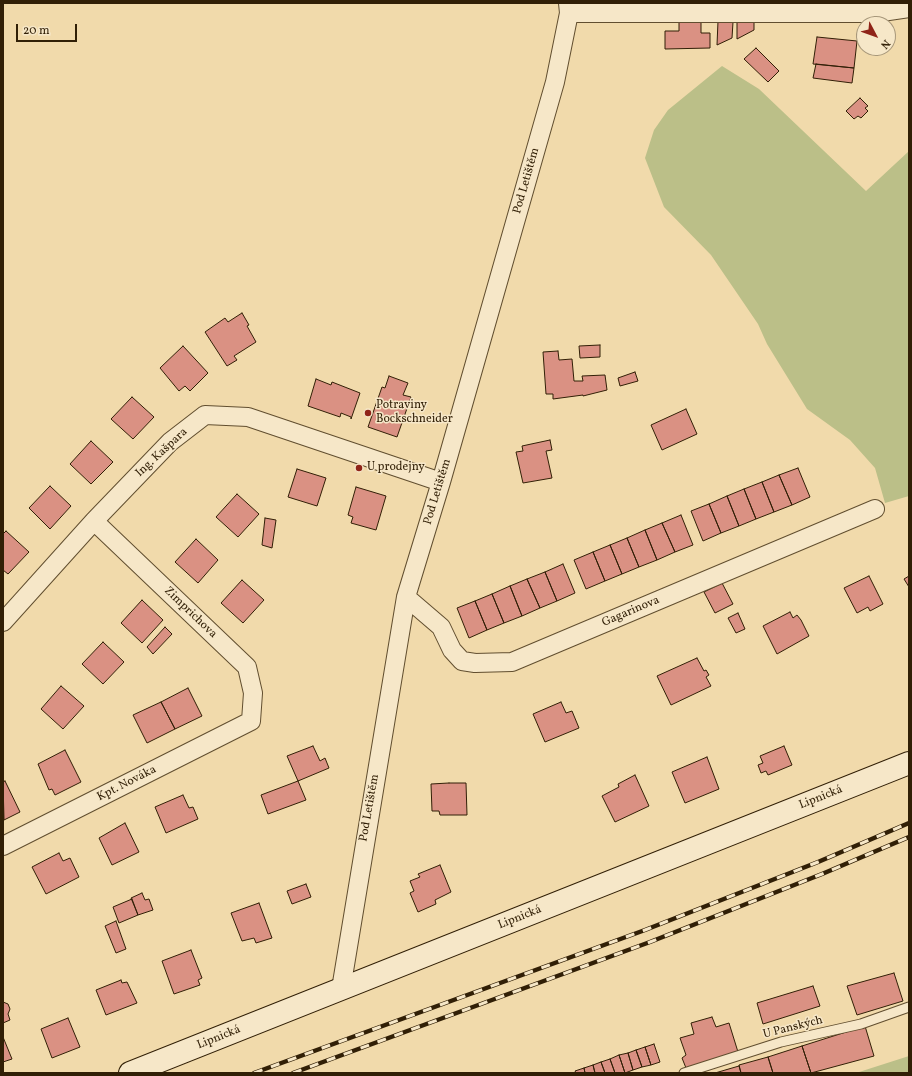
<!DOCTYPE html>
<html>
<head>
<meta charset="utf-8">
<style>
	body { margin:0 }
	#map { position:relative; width:912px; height:1076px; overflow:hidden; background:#f1daab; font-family:Vollkorn,serif }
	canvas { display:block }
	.frame { position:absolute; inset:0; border:4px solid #311f06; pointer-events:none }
	.north { position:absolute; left:856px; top:16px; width:40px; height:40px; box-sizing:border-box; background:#f6e7c8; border:1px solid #a7977a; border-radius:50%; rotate:131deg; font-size:11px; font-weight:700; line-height:16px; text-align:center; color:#311f06 }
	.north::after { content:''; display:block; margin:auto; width:14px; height:18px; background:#8f2418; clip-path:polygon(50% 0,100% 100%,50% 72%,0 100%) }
	.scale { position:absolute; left:16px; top:24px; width:61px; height:18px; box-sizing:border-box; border:2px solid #311f06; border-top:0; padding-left:5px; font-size:12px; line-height:14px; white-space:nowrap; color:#311f06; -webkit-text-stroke:3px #f6e7c8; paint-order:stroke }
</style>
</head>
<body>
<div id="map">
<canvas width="912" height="1076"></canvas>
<div class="frame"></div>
<div class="north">N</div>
<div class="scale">20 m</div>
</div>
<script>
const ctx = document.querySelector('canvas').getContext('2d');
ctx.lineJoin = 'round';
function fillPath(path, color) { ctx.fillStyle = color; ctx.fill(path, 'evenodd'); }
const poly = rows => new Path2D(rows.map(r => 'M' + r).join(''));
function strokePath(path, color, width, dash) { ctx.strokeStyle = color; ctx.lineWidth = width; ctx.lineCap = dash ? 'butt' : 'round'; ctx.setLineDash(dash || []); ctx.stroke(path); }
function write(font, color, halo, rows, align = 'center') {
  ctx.font = font + ' Vollkorn,serif'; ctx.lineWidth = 3; ctx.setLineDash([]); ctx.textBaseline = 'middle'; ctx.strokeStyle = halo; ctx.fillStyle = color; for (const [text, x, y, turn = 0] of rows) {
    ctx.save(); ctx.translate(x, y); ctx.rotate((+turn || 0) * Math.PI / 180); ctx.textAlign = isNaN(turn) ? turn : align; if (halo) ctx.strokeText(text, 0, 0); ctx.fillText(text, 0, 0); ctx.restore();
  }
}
fillPath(poly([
	[722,66,759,89,866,191,909,151,909,496,885,503,875,468,850,440,807,409,767,344,758,324,711,255,664,207,645,158,654,130,668,110],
	[909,1056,909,1073,856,1073]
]), '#bbbf88');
const building = poly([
	[679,21,701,22,701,33,710,33,710,48,665,49,665,31,679,31,679,21],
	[718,21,733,22,732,38,717,45,718,21],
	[737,21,754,21,754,30,737,39,737,21],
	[817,37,857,41,854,68,813,64,817,37],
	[756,48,779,71,768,82,744,59,756,48],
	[816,64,854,68,852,83,813,78,816,64],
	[860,98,868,106,865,108,868,111,861,118,858,116,854,119,846,111,860,98],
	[242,313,249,325,247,326,256,342,234,356,237,360,227,366,205,332,225,318,228,322,242,313],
	[600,345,600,357,580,358,579,346,600,345],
	[183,346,208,373,190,391,185,386,179,391,160,368,183,346],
	[558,351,559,360,572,359,574,381,583,381,582,376,605,375,607,390,583,396,583,395,553,399,553,394,546,394,543,352,558,351],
	[635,372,638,381,620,386,618,378,635,372],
	[389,376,408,383,403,395,411,397,397,437,368,427,382,387,385,388,389,376],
	[316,379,331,385,332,382,360,393,351,419,351,417,341,413,340,417,308,406,316,379],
	[132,397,154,417,133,439,111,419,132,397],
	[686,409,697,434,662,450,651,425,686,409],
	[550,440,552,450,546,451,552,478,523,483,516,452,523,451,522,446,550,440],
	[91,441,113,462,91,484,70,464,91,441],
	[798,468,810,497,792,505,779,475,798,468],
	[297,469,326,478,317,506,288,497,297,469],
	[779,475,792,505,774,512,762,482,779,475],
	[762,482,774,512,756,519,744,489,762,482],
	[50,486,71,506,50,529,29,508,50,486],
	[356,487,386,496,376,530,351,523,353,517,348,515,356,487],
	[744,489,756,519,739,526,727,496,744,489],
	[237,494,259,514,238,537,216,517,237,494],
	[727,496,739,526,721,533,709,504,727,496],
	[709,504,721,533,703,541,691,511,709,504],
	[681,515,693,545,675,552,662,523,681,515],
	[265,518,276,520,272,548,262,545,265,518],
	[662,523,675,552,657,560,645,530,662,523],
	[645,530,657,560,639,567,627,538,645,530],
	[6,531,29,552,8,574,3,570,3,534,6,531],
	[627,538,639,567,622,574,610,545,627,538],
	[196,539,218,560,198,583,175,562,196,539],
	[610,545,622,574,605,581,593,552,610,545],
	[593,552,605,581,586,589,574,560,593,552],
	[563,564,575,593,557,601,545,572,563,564],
	[545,572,557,601,540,608,527,579,545,572],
	[869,576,883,604,870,611,868,607,857,613,844,588,869,576],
	[909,576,909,587,904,579,909,576],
	[527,579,540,608,522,616,510,586,527,579],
	[242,580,264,600,243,623,221,603,242,580],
	[722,583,733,604,715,613,704,592,722,583],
	[510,586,522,616,504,623,492,594,510,586],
	[492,594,504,623,487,630,475,601,492,594],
	[142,600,163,620,142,643,121,623,142,600],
	[475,601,487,630,469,638,457,608,475,601],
	[790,612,793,618,797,615,801,620,809,636,777,654,763,626,790,612],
	[738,613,745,629,736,633,728,618,738,613],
	[165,627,172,634,153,654,147,647,165,627],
	[103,642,124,662,103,684,82,664,103,642],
	[697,658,704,671,706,670,709,675,706,677,711,686,671,705,657,676,697,658],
	[61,686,84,706,63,729,41,709,61,686],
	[188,688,202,716,175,729,161,702,188,688],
	[161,702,175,729,147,743,133,715,161,702],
	[561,702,566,713,572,711,579,728,545,742,533,714,561,702],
	[313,746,320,761,325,758,329,768,298,781,287,756,313,746],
	[784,746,792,765,768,775,766,771,761,773,758,765,763,763,760,756,784,746],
	[65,750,81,782,55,795,52,789,49,790,38,764,65,750],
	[707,757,719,789,685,803,672,772,707,757],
	[635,775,649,806,615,822,602,796,619,787,618,784,635,775],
	[5,781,20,812,4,820,3,782,5,781],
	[298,781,306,800,268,814,261,795,298,781],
	[449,783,466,783,467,815,440,815,439,811,432,811,431,784,449,783],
	[183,795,189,808,193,807,198,819,166,833,155,807,183,795],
	[125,823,139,852,112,865,99,838,125,823],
	[59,853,63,861,70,858,79,877,46,894,32,867,59,853],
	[440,865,451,892,435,900,436,904,418,912,410,893,414,891,410,881,420,877,418,874,440,865],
	[306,884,311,897,292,904,287,891,306,884],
	[142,893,145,900,149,899,153,910,138,915,131,898,142,893],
	[132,899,138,915,119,923,113,907,132,899],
	[259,903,272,938,256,943,254,938,242,941,231,913,259,903],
	[116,921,126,949,116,953,105,926,116,921],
	[191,950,202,978,198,980,200,985,174,994,162,961,191,950],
	[894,973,903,1001,857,1015,847,986,894,973],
	[121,980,122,983,127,982,137,1003,106,1015,96,990,121,980],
	[813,986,820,1006,763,1024,757,1003,813,986],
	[3,1002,8,1004,10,1009,8,1014,10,1020,3,1023,3,1002],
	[712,1017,716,1027,729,1023,738,1052,686,1068,682,1058,686,1055,680,1038,694,1034,691,1023,712,1017],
	[68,1018,80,1047,52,1058,41,1029,68,1018],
	[865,1026,874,1056,811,1073,802,1046,865,1026],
	[3,1037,12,1059,3,1062,3,1037],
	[654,1044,660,1062,651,1065,645,1047,654,1044],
	[802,1046,811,1073,773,1073,768,1057,802,1046],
	[645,1047,651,1065,642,1067,636,1050,645,1047],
	[636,1050,642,1067,633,1070,628,1053,636,1050],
	[628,1053,633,1070,625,1073,619,1055,628,1053],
	[619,1055,625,1073,615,1073,610,1059,619,1055],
	[768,1057,773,1073,741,1073,739,1065,768,1057],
	[610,1059,615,1073,605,1073,601,1062,610,1059],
	[601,1062,605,1073,595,1073,593,1065,601,1062],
	[593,1065,595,1073,585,1073,584,1068,593,1065],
	[739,1066,741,1073,715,1073,739,1066],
	[584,1068,585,1073,576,1073,575,1071,584,1068]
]);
fillPath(building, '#da9183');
strokePath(building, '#311f06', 1);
const lane = poly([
	[684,1073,781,1042,861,1024,909,1007]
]);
const street = poly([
	[569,13,875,13,909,8],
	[406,597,441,627,452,650,462,661,475,663,512,662,875,509],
	[3,622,94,521,170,442,205,415,248,417,441,482],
	[3,846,251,721,253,693,247,667,94,521],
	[341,989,406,597,441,482,555,82,569,13,568,3]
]);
const secondary = poly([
	[130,1073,909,763]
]);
strokePath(lane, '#614e2f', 11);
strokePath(street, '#614e2f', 20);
strokePath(secondary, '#311f06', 24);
strokePath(lane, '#f6e7c8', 9);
strokePath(street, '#f6e7c8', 18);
strokePath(secondary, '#f6e7c8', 22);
const rail = poly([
	[254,1073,645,930,818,862,909,823],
	[293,1073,650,942,822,874,909,837]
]);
strokePath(rail, '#311f06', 4.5);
strokePath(rail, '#f6e7c8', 3, [9]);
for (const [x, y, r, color] of [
	[368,413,4,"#8f2418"],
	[359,468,4,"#8f2418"]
]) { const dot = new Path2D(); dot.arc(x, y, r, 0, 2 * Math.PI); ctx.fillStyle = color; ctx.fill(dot); strokePath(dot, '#f6e7c8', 1.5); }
write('12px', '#311f06', '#f6e7c8', [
	["Pod Letištěm",527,181,-74],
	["Ing. Kašpara",162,453,-43],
	["Pod Letištěm",438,492,-73],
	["Gagarinova",631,612,-23],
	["Zimprichova",190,613,44],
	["Kpt. Nováka",127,784,-27],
	["Lipnická",821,798,-22],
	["Pod Letištěm",370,808,-80],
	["Lipnická",520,918,-22],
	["U Panských",793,1028,-14],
	["Lipnická",219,1038,-22]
]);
write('12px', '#311f06', '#f6e7c8', [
	["Potraviny",376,406],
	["Bockschneider",376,420],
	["U prodejny",367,468]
], 'left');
</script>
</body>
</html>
